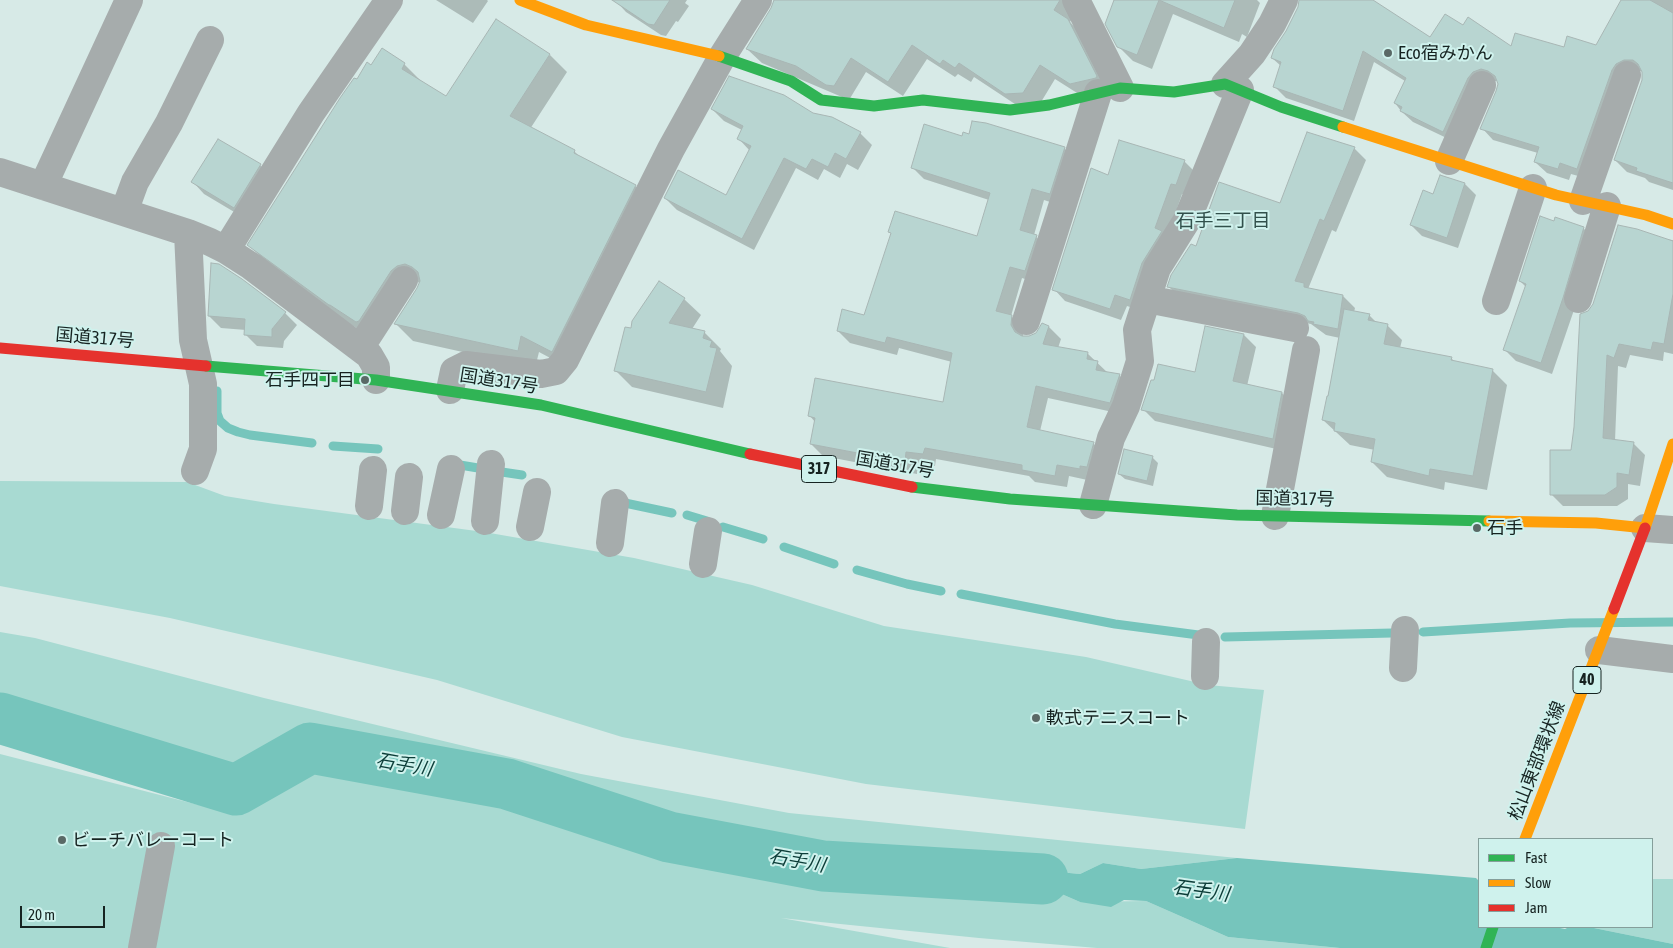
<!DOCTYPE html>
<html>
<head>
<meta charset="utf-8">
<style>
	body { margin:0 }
	#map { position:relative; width:1673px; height:948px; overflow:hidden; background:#d7eae7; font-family:"Asap Condensed",sans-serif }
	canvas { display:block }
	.legend { position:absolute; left:1478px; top:838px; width:175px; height:90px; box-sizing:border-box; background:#cff2ed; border:1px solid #859f9b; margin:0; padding:6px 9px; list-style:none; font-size:15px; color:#162321 }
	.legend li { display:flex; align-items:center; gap:10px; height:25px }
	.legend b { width:25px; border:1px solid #859f9b }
	.scale { position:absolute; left:20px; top:906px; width:85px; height:22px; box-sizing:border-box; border:2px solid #162321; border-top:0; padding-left:6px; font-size:15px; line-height:18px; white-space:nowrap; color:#162321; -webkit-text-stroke:4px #cff2ed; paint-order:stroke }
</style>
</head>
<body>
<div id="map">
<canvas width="1673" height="948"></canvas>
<ul class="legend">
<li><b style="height:6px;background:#30b455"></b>Fast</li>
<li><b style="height:6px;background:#ff9f0a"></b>Slow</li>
<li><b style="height:6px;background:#e5322d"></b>Jam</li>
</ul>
<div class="scale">20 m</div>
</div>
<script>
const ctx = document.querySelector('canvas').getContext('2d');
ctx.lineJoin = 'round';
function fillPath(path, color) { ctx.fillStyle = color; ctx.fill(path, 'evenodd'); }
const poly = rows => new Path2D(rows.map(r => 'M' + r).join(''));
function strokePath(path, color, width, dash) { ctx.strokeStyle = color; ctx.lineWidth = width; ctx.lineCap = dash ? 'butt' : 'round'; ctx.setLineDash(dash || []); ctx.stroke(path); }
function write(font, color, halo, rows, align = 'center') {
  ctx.font = font + ' "Asap Condensed","Noto Sans JP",sans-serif'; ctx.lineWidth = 4; ctx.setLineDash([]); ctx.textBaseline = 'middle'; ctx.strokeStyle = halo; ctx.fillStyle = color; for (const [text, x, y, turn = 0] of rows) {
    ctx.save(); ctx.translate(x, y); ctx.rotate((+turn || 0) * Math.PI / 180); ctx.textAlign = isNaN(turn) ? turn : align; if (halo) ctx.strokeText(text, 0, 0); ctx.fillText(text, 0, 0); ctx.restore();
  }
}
fillPath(poly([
	[0,481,187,482,225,496,274,504,484,532,634,558,752,585,884,626,1086,657,1208,685,1264,690,1245,829,866,784,622,737,437,680,170,618,0,586],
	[0,632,35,638,264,698,581,774,789,813,1237,858,1141,869,1103,863,1080,874,995,866,974,875,1050,889,1080,902,1146,901,1228,937,1340,948,1097,948,979,938,781,918,950,948,0,948,0,754,238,815,103,769,0,738],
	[1652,879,1673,879,1673,944,1589,927,1652,927]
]), '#a8dad2');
fillPath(poly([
	[1237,858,1476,878,1479,881,1479,927,1555,927,1565,929,1569,927,1589,927,1673,944,1673,948,1340,948,1228,937,1146,901,1124,900,1111,907,1080,902,1050,889,973,875,995,866,1080,874,1103,863,1141,869]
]), '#76c5bc');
fillPath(poly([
	[436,0,487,0,488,1,473,23],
	[615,0,687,0,685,3,689,6,678,22,676,21,666,36,661,35,626,12],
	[775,0,1084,0,1070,22,1082,35,1111,92,1085,98,1055,79,1038,107,1021,108,974,77,971,82,958,74,955,77,927,59,903,96,866,72,849,100,762,63,747,49,772,9],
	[1116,0,1257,0,1260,3,1247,37,1242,34,1239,42,1173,14,1152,69,1133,61,1118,46],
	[1301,0,1360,0,1430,39,1463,27,1512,48,1565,49,1597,46,1623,0,1673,0,1673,190,1649,182,1645,178,1627,172,1615,160,1643,80,1643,71,1636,71,1589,179,1571,174,1569,180,1547,173,1535,162,1538,153,1493,140,1482,128,1498,92,1498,81,1492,81,1455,142,1413,122,1401,111,1395,103,1405,81,1374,62,1354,121,1286,98,1274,86,1281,66,1272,58,1299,7],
	[382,50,404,64,422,82,446,98,550,55,567,72,530,129,574,151,580,157,635,186,652,203,569,368,539,352,535,368,413,341,396,324,421,282,415,283,374,339,347,322,266,262,249,245,357,81,372,67],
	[712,109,813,115,831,118,860,133,872,145,858,170,847,164,840,178,824,169,818,180,796,168,754,250,677,210,665,198,727,197,750,151,738,138,742,130,724,121],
	[963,138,1064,148,1076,160,1062,206,1044,200,1034,235,1048,248,1037,283,1022,278,1011,316,1023,328,1023,337,1029,338,1037,334,1042,325,1049,327,1061,339,1058,348,1088,354,1108,373,1119,375,1131,387,1122,414,1048,398,1040,431,1093,443,1105,456,1092,481,1069,476,1067,487,1035,482,1029,476,936,459,935,466,918,463,917,474,823,456,811,444,815,422,810,416,944,403,952,362,899,348,897,355,850,343,838,331,864,316,978,237,989,200,924,179,912,167],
	[1354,148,1366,160,1336,232,1332,230,1308,289,1343,296,1355,308,1354,312,1369,315,1377,323,1387,325,1402,340,1400,348,1451,358,1456,363,1493,371,1507,385,1487,490,1445,482,1444,490,1387,477,1372,462,1375,450,1350,445,1323,420,1340,338,1326,335,1311,324,1181,299,1169,287,1196,247,1280,204],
	[1184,161,1196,173,1188,196,1182,194,1142,311,1127,306,1121,320,1065,301,1054,289,1108,176],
	[260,165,272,177,246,219,204,194,193,182],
	[1465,184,1476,195,1458,248,1422,236,1411,225,1434,196],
	[1583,228,1595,239,1574,310,1552,374,1516,361,1505,350,1526,287,1520,281],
	[1662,239,1673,240,1673,354,1664,352,1663,361,1630,355,1626,368,1618,366,1615,441,1633,443,1645,455,1640,486,1628,484,1628,499,1617,506,1563,506,1552,495,1572,451,1589,312],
	[659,283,684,299,701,315,692,329,704,332,721,349,720,351,732,366,723,408,632,387,616,371,632,330],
	[285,313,297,325,284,341,283,348,257,346,245,334,246,330,221,328,209,316],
	[1244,335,1256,347,1247,386,1282,393,1294,405,1285,451,1155,421,1143,409,1196,374],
	[1152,457,1158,463,1153,486,1125,479,1119,474]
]), '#0003');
strokePath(poly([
	[217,391,217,413,220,421,228,428,238,432,250,435,312,443],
	[333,446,378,449],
	[460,465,484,469],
	[495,471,522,475],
	[625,503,672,513],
	[687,515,707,521],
	[723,527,763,539],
	[784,547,834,564],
	[857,570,907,584,941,591],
	[961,594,1115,624,1206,636],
	[1423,632,1570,623,1673,622],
	[1225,637,1392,633]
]), '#76c5bc', 9);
strokePath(poly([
	[0,718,236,790,310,748,507,784,669,837,823,866,1043,879]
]), '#76c5bc', 51);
const building = poly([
	[612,0,670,0,654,25,648,24,612,0],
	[774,0,1060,0,1054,10,1068,19,1097,76,1096,78,1070,84,1040,65,1023,93,1005,94,959,63,955,68,943,60,940,64,912,45,888,82,851,58,834,86,826,85,796,66,746,49,771,8,774,0],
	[1114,0,1159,0,1137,55,1117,47,1105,24,1114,0],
	[1159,0,1235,0,1224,28,1159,0],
	[1299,0,1373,0,1430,37,1445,14,1463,25,1468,17,1511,46,1515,33,1564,47,1567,36,1596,45,1621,0,1650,0,1673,13,1673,183,1636,171,1637,168,1614,160,1642,80,1642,72,1638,64,1633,60,1624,60,1616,64,1612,70,1577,169,1560,163,1558,169,1534,162,1539,147,1480,129,1496,91,1498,84,1495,76,1488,71,1481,69,1473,72,1468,78,1443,132,1400,111,1402,107,1394,103,1406,78,1363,51,1343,111,1273,87,1281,62,1271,58,1274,49,1286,31,1298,7,1299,0],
	[496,19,550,54,510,116,575,150,574,153,636,185,552,352,521,336,518,351,394,324,417,288,420,281,418,272,412,267,405,264,397,266,391,271,359,321,356,322,330,305,329,305,247,245,340,98,354,78,357,79,367,62,371,65,382,48,405,63,402,69,446,96,496,19],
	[729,76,784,95,813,113,832,117,861,132,846,159,835,153,828,167,812,159,806,169,784,158,742,239,664,198,678,170,726,195,751,146,737,139,743,126,711,109,729,76],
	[972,121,986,123,1065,147,1050,194,1032,189,1020,230,1037,235,1025,271,1010,267,996,311,1012,315,1011,325,1015,332,1022,336,1029,336,1036,333,1042,323,1049,326,1043,344,1088,352,1087,359,1098,361,1096,370,1120,374,1110,403,1036,386,1027,427,1094,442,1087,467,1080,466,1080,469,1057,465,1055,476,1022,470,1022,465,925,448,923,454,906,452,905,462,810,444,815,418,808,416,815,378,943,402,952,353,887,337,885,343,837,331,842,309,864,315,891,233,888,232,895,211,977,236,990,193,911,168,924,124,962,136,963,132,969,134,972,121],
	[1307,132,1355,147,1324,221,1320,219,1295,281,1304,283,1304,287,1343,295,1338,329,1313,324,1314,322,1308,321,1305,316,1298,313,1167,287,1171,275,1191,244,1196,246,1219,182,1280,203,1307,132],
	[218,139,261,164,234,208,191,182,218,139],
	[1119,140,1185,160,1176,185,1171,184,1155,228,1162,231,1142,263,1130,300,1115,295,1110,309,1052,290,1091,168,1108,175,1119,140],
	[1440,175,1465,183,1447,238,1410,225,1423,190,1433,194,1440,175],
	[1540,216,1554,221,1555,217,1584,227,1563,298,1541,363,1503,350,1526,284,1519,281,1540,216],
	[1618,225,1637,229,1673,241,1673,294,1664,344,1653,342,1651,350,1619,344,1614,358,1607,355,1603,438,1634,442,1629,475,1617,473,1617,487,1605,495,1550,495,1550,450,1571,450,1574,427,1580,314,1588,311,1593,304,1618,225],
	[211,263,219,264,242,279,286,312,272,329,272,337,244,335,245,319,208,316,211,263],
	[659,281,685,298,669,323,705,331,703,338,712,341,710,347,717,348,706,392,614,371,625,327,631,328,632,321,659,281],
	[1344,309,1370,314,1368,320,1388,324,1384,344,1452,357,1451,360,1493,369,1473,476,1430,469,1429,476,1371,462,1375,439,1334,431,1335,423,1322,420,1327,396,1328,396,1344,309],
	[1205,326,1244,334,1233,381,1282,392,1273,439,1141,410,1151,380,1154,380,1158,364,1195,372,1205,326],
	[1124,449,1153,456,1147,481,1118,474,1124,449]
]);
fillPath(building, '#b8d5d1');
strokePath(building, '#a8b6b4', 1);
strokePath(poly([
	[1076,0,1120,88],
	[1225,84,1252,54,1272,24,1284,0],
	[1449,161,1482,85],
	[0,172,188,233,210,242,226,250,251,266,369,355,376,367,376,380],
	[43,186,129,0],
	[1583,201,1627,75],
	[124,212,135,182,169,123,210,40],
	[188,233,193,340,203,384,203,449,195,471],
	[226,250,311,113,389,0],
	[1147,299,1295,328],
	[1578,299,1607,206],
	[1496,301,1533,188],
	[1026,321,1098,93],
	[360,348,404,280],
	[450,390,454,371,466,365,541,374,556,371,565,360,671,149,722,57,758,0],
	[1093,505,1111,438,1126,406,1140,361,1137,330,1157,268,1187,220,1240,90],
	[369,506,373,470],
	[405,511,409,477],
	[441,515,451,469],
	[1275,516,1306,350],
	[485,521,491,464],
	[530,527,537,492],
	[1645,528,1673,530],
	[610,543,615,503],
	[703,564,708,531],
	[1599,650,1673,659],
	[1403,668,1405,630],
	[1205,676,1206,642],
	[142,948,161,846]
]), '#a6acac', 28);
strokePath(poly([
	[719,56,791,81,821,100,874,106,923,100,1010,110,1049,105,1120,88,1174,92,1225,84,1281,107,1343,127],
	[206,366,376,380,541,405,750,454],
	[912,487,1010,499,1237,515,1489,521],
	[1486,948,1493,927]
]), '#30b455', 11);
strokePath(poly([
	[520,0,586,25,719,56],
	[1343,127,1556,195,1646,215,1673,224],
	[1489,521,1596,523,1645,528,1673,444],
	[1525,839,1614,609]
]), '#ff9f0a', 11);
strokePath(poly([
	[0,348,206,366],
	[750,454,912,487],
	[1614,609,1645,528]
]), '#e5322d', 11);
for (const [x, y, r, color] of [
	[1388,53,5,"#5a6966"],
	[365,380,5,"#5a6966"],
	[1477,528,5,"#5a6966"],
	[1036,718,5,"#5a6966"],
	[62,840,5,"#5a6966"]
]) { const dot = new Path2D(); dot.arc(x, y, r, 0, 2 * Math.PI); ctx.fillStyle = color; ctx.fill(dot); strokePath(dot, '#cff2ed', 2); }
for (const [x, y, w] of [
	[819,469,35],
	[1587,680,28]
]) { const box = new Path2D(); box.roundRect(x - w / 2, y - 13.5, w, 27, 4); ctx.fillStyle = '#cff2ed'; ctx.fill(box); strokePath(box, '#162321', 1); }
write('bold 16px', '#162321', null, [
	["317",819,469],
	["40",1587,680]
]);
write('18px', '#162321', '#cff2ed', [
	["Eco宿みかん",1398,53],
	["石手四丁目",355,380,"right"],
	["石手",1487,528],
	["軟式テニスコート",1046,718],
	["ビーチバレーコート",72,840]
], 'left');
write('18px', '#162321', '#cff2ed', [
	["国道317号",95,338,5],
	["国道317号",499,381,9],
	["国道317号",895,465,10],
	["国道317号",1295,499,1],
	["松山東部環状線",1537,761,-69]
]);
write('19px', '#31504b', '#cff2ed', [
	["石手三丁目",1223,221]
]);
write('italic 19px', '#0c3d38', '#cff2ed', [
	["石手川",404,765,10],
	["石手川",797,861,10],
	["石手川",1201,891,8]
]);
</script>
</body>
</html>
